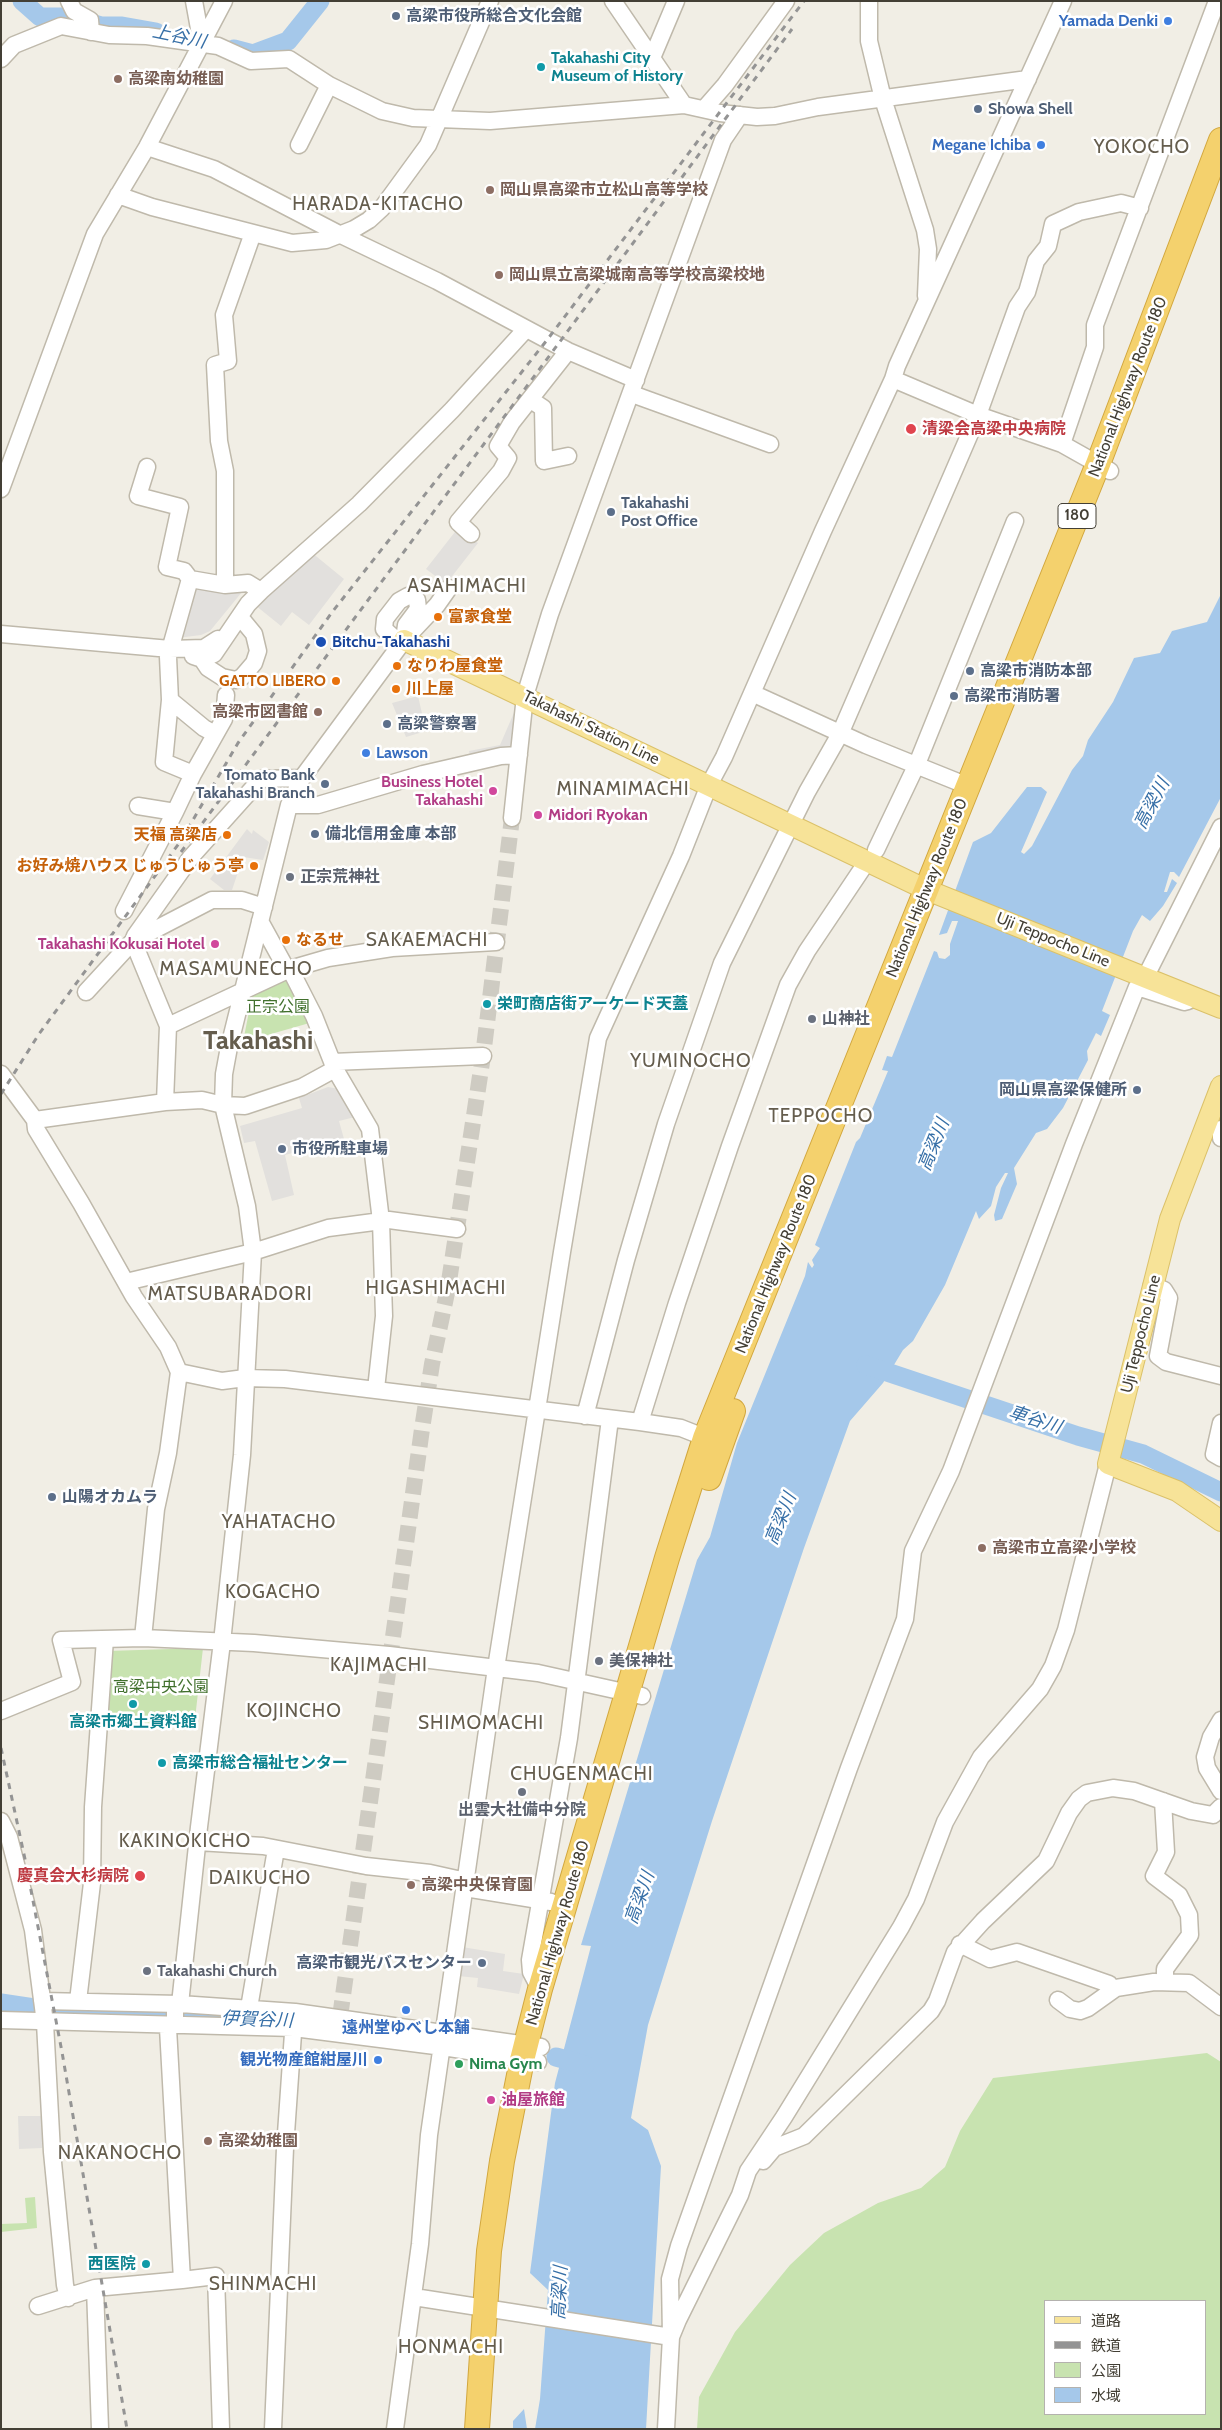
<!DOCTYPE html>
<html>
<head>
<meta charset="utf-8">
<style>
	body { margin:0 }
	#map { position:relative; width:1222px; height:2430px; overflow:hidden; background:#f1eee5; font-family:Cabin,"Noto Sans JP",sans-serif }
	canvas { display:block }
	.frame { position:absolute; inset:0; border:2px solid #433f35; pointer-events:none }
	.legend { position:absolute; left:1044px; top:2300px; width:162px; height:115px; box-sizing:border-box; background:#fff; border:1px solid #b4b2ae; margin:0; padding:6px 9px; list-style:none; font-size:15px; color:#433f35 }
	.legend li { display:flex; align-items:center; gap:10px; height:25px }
	.legend b { width:25px; border:1px solid #b4b2ae }
</style>
</head>
<body>
<div id="map">
<canvas width="1222" height="2430"></canvas>
<div class="frame"></div>
<ul class="legend">
<li><b style="height:6px;background:#f7e398"></b>道路</li>
<li><b style="height:6px;background:#949494"></b>鉄道</li>
<li><b style="height:14px;background:#c8e3b0"></b>公園</li>
<li><b style="height:14px;background:#a5c8ea"></b>水域</li>
</ul>
</div>
<script>
const ctx = document.querySelector('canvas').getContext('2d');
ctx.lineJoin = 'round';
function fillPath(path, color) { ctx.fillStyle = color; ctx.fill(path, 'evenodd'); }
const poly = rows => new Path2D(rows.map(r => 'M' + r).join(''));
function strokePath(path, color, width, dash) { ctx.strokeStyle = color; ctx.lineWidth = width; ctx.lineCap = dash ? 'butt' : 'round'; ctx.setLineDash(dash || []); ctx.stroke(path); }
function write(font, color, halo, rows, align = 'center') {
  ctx.font = font + ' Cabin,"Noto Sans JP",sans-serif'; ctx.lineWidth = 5; ctx.setLineDash([]); ctx.textBaseline = 'middle'; ctx.strokeStyle = halo; ctx.fillStyle = color; for (const [text, x, y, turn = 0] of rows) {
    ctx.save(); ctx.translate(x, y); ctx.rotate((+turn || 0) * Math.PI / 180); ctx.textAlign = isNaN(turn) ? turn : align; if (halo) ctx.strokeText(text, 0, 0); ctx.fillText(text, 0, 0); ctx.restore();
  }
}
fillPath(poly([
	[285,975,313,1022,243,1042,253,991],
	[203,1648,194,1728,105,1720,107,1651],
	[1207,2053,1221,2062,1221,2429,697,2429,699,2397,735,2332,790,2265,824,2233,878,2203,921,2188,945,2167,960,2131,993,2078],
	[1046,2301,1206,2301,1206,2414,1046,2414],
	[35,2197,37,2228,1,2232,1,2224,27,2223,25,2198]
]), '#c8e3b0');
fillPath(poly([
	[458,528,478,543,446,584,426,569],
	[311,552,344,579,309,625,292,612,281,626,255,605],
	[195,586,242,592,210,631,201,635,177,638],
	[418,696,426,731,406,737,392,703],
	[516,708,515,751,471,759,469,751,500,745],
	[247,829,252,834,253,830,269,842,263,860,243,857,232,890,224,890,210,879],
	[328,1087,339,1089,355,1117,339,1121,344,1139,285,1155,294,1195,272,1201,255,1141,244,1143,240,1126,302,1108,299,1098],
	[462,1947,505,1954,503,1971,524,1974,519,1994,477,1987,478,1978,458,1976],
	[18,2116,47,2116,49,2142,42,2143,42,2148,19,2149]
]), '#e2e0dd');
fillPath(poly([
	[1221,594,1221,797,1179,877,1174,872,1170,872,1164,892,1167,892,1172,879,1177,883,1163,906,1150,921,1142,915,1133,931,1102,1011,1110,1015,1101,1036,1096,1033,1087,1051,1088,1060,1063,1108,1047,1129,1036,1133,1014,1168,1017,1184,1002,1219,995,1221,994,1215,1001,1188,1008,1173,1005,1173,996,1187,991,1206,979,1219,976,1211,945,1285,913,1341,903,1350,883,1383,850,1421,804,1548,712,1821,648,2025,631,2118,648,2130,661,2166,646,2429,535,2429,540,2399,548,2290,530,2273,555,2083,591,1946,581,1945,697,1560,710,1537,737,1443,805,1276,808,1262,812,1268,814,1265,812,1260,820,1248,815,1245,856,1142,860,1138,888,1071,882,1070,887,1056,892,1057,934,951,937,952,939,958,945,959,950,955,950,944,958,921,952,921,947,933,939,935,973,842,991,833,1027,787,1041,787,1047,792,1021,852,1024,854,1032,846,1072,770,1083,756,1088,740,1113,702,1134,658,1160,653,1172,631,1207,622],
	[524,2409,527,2429,513,2429,513,2421]
]), '#a5c8ea');
strokePath(poly([
	[22,1,40,17,69,17,101,26,122,26,156,32],
	[234,49,253,54,288,41,320,1],
	[866,1365,1078,1436,1143,1454,1221,1492],
	[1,2003,61,2012,306,2021],
	[556,2057,585,2065]
]), '#a5c8ea', 19);
strokePath(poly([
	[340,2017,422,1429,432,1364,448,1288,483,1056,512,818]
]), '#cecbc2', 16, [16, 8]);
const minor = poly([
	[69,1,74,11,90,20,91,32],
	[194,1,202,45],
	[613,1,684,105],
	[869,1,869,41,883,99,925,230,928,249,926,296],
	[652,58,676,1],
	[1,59,14,45,61,26,109,35,147,36,218,46,251,61,289,59,329,85,382,111,413,118,490,121,684,105,720,113,757,117,775,116,818,107,1028,79],
	[704,109,725,85,786,1],
	[299,145,329,85],
	[147,147,214,169,341,235,437,281,568,351,636,380],
	[118,195,152,207,292,243,326,240,354,229,369,220,382,208,428,145,490,1],
	[893,379,978,415,1062,444,1110,471],
	[632,394,770,444],
	[531,400,543,408,544,461,568,456],
	[1062,444,1095,347,1095,325,1217,1],
	[147,467,138,496,180,507,167,567,184,571,190,579,225,585,225,471,219,441,215,365,228,361,224,315,253,233],
	[1,489,95,234,147,147,224,1],
	[471,534,458,522,501,471,508,458,498,446,512,422,568,351],
	[190,579,168,657,170,700,164,762,193,774],
	[225,585,248,583,261,591],
	[408,596,414,597,417,600,418,609,406,625,404,640,394,638,384,629,385,619,399,601,408,596],
	[1,634,170,649,204,648,218,639],
	[193,656,202,659,208,668,222,677,236,680,242,677,254,663,258,651,254,634,240,617],
	[202,659,214,654,248,604,261,591,359,504,452,410,526,329],
	[752,693,866,745,958,782],
	[170,700,204,728,215,734],
	[289,805,318,805,423,774,501,756,519,755],
	[138,806,175,812,193,774,224,719,226,695],
	[512,818,525,696,550,614,723,140,740,115],
	[876,850,917,764,1015,521],
	[124,911,175,812],
	[260,921,287,970],
	[290,969,314,1016,335,1069,370,1129,381,1221,384,1316,376,1389],
	[1145,978,1221,827],
	[86,992,133,941,212,900,242,900,264,907],
	[168,1026,290,969,328,958,392,948,496,942],
	[332,1062,483,1056],
	[1,1074,35,1120,36,1129,81,1203,134,1297,168,1347,179,1372,168,1453,156,1509,143,1638],
	[165,1102,168,1026,133,941,135,936,191,857,261,779,302,778],
	[35,1120,165,1102,202,1100,223,1105,245,1106,302,1087,335,1069],
	[1221,1129,1221,1138],
	[126,1282,253,1252,328,1228,389,1220,457,1229],
	[1152,1285,1164,1290,1169,1298,1158,1356,1166,1362,1221,1376],
	[179,1372,222,1381,245,1378,285,1379,640,1422,681,1428,714,1441],
	[585,1416,626,1260,666,1124,722,963,807,792,840,734,978,415,1017,307,1027,292,1036,261,1048,246,1053,224,1079,212,1121,203,1140,208],
	[640,1422,677,1303,730,1146,788,985,807,951,862,869],
	[1221,1423,1214,1454,1221,1458],
	[1,1711,72,1682,61,1640,143,1638,254,1643,389,1655,538,1673,642,1696],
	[1221,1720,1211,1737,1205,1757,1207,1768,1221,1791],
	[1163,1801,1166,1852,1154,1876,1179,1895,1189,1915,1190,1935,1165,1969,1165,1982],
	[1,1821,9,1837,33,1930,45,2023,52,2152,65,2285,68,2298],
	[198,1842,263,1846,366,1866,430,1873,466,1881],
	[465,1888,551,1902],
	[960,1944,990,1959,1017,1952,1109,1984],
	[540,1989,531,1972,530,1960,569,1738,610,1419],
	[1058,2000,1070,2009,1080,2011,1088,2008,1116,1988,1154,1982,1189,1983,1221,2007],
	[42,2001,180,2004,295,2012,541,2047],
	[78,2001,92,1883,93,1807,105,1639],
	[249,2008,276,1849],
	[1,2020,294,2028,443,2047,538,2062],
	[763,2161,774,2148,804,2136,931,2011,937,2001,955,1952,983,1921,1046,1861,1069,1813,1079,1799,1087,1793,1113,1788,1134,1791,1191,1811,1213,1815,1221,1807],
	[182,2280,216,2276,221,2429],
	[95,2288,100,2429],
	[414,2297,671,2337,670,2279,679,2246,849,1768,905,1619,913,1551,951,1471,1074,1144,1137,987,1184,1002,1188,1001],
	[38,2306,95,2288,182,2280,168,2028,175,2021,175,2009,180,2004,199,1827,222,1642,242,1455,253,1252,247,1206,223,1105,224,1074,229,1047,289,805,302,778,404,640,437,605,449,588],
	[273,2429,285,2148,294,2019],
	[395,2429,420,2244,429,2135,496,1668,562,1252,598,1038,681,856,709,785,724,757,823,531,893,379,897,366,1063,1],
	[666,2429,671,2337,678,2320,740,2195,748,2171,784,2117,901,1927,916,1899,945,1822,981,1757,1040,1689,1053,1666,1066,1630,1108,1464]
]);
const major = poly([
	[404,640,927,890,1221,1008],
	[1221,1086,1170,1219,1108,1464,1177,1491,1221,1521]
]);
const highway = poly([
	[709,1478,733,1411],
	[477,2429,489,2251,502,2161,522,2060,540,1989,667,1558,705,1438,1098,464,1221,140]
]);
strokePath(minor, '#bfb9ab', 19);
strokePath(major, '#dbc169', 22);
strokePath(highway, '#d2a73e', 26);
strokePath(minor, '#fff', 16);
strokePath(major, '#f7e398', 20);
strokePath(highway, '#f4d16d', 24);
strokePath(poly([
	[181,852,792,29],
	[1,1094,39,1034,180,842,238,743,333,611,547,340,804,1],
	[1,1748,25,1859,62,2052,127,2429]
]), '#949494', 3, [6, 6]);
for (const [x, y, r, color] of [
	[396,16,5,"#5c6f8a"],
	[1168,21,5,"#3f7fe0"],
	[541,67,5,"#0f9aa8"],
	[118,79,5,"#8d6e63"],
	[978,109,5,"#5c6f8a"],
	[1041,145,5,"#3f7fe0"],
	[490,190,5,"#8d6e63"],
	[499,275,5,"#8d6e63"],
	[911,429,6,"#e0444e"],
	[611,512,5,"#5c6f8a"],
	[438,617,5,"#e8710a"],
	[321,642,6,"#1a4fb4"],
	[397,666,5,"#e8710a"],
	[970,671,5,"#5c6f8a"],
	[336,681,5,"#e8710a"],
	[396,689,5,"#e8710a"],
	[954,696,5,"#5c6f8a"],
	[318,712,5,"#8d6e63"],
	[387,724,5,"#5c6f8a"],
	[366,753,5,"#3f7fe0"],
	[325,784,5,"#5c6f8a"],
	[493,791,5,"#d1479c"],
	[538,815,5,"#d1479c"],
	[315,834,5,"#5c6f8a"],
	[227,835,5,"#e8710a"],
	[254,866,5,"#e8710a"],
	[290,877,5,"#6b7280"],
	[286,940,5,"#e8710a"],
	[215,944,5,"#d1479c"],
	[487,1004,5,"#0f9aa8"],
	[812,1019,5,"#6b7280"],
	[1137,1090,5,"#5c6f8a"],
	[282,1149,5,"#5c6f8a"],
	[52,1497,5,"#5c6f8a"],
	[982,1548,5,"#8d6e63"],
	[599,1661,5,"#6b7280"],
	[133,1704,5,"#0f9aa8"],
	[162,1763,5,"#0f9aa8"],
	[522,1792,5,"#6b7280"],
	[140,1876,6,"#e0444e"],
	[411,1885,5,"#8d6e63"],
	[482,1963,5,"#5c6f8a"],
	[147,1971,5,"#6b7280"],
	[406,2010,5,"#3f7fe0"],
	[378,2060,5,"#3f7fe0"],
	[459,2064,5,"#2e9e5b"],
	[491,2100,5,"#d1479c"],
	[208,2141,5,"#8d6e63"],
	[146,2264,5,"#0f9aa8"]
]) { const dot = new Path2D(); dot.arc(x, y, r, 0, 2 * Math.PI); ctx.fillStyle = color; ctx.fill(dot); strokePath(dot, '#fff', 2); }
for (const [x, y, w] of [
	[1077,516,38]
]) { const box = new Path2D(); box.roundRect(x - w / 2, y - 12.5, w, 25, 4); ctx.fillStyle = '#fff'; ctx.fill(box); strokePath(box, '#433f35', 1); }
write('bold 15px', '#433f35', null, [
	["180",1077,516]
]);
write('bold 16px', '#4e5e75', '#fff', [
	["高梁市役所総合文化会館",406,16],
	["Showa Shell",988,109],
	["Takahashi",621,503],
	["Post Office",621,521],
	["高梁市消防本部",980,671],
	["高梁市消防署",964,696],
	["高梁警察署",397,724],
	["Tomato Bank",315,775,"right"],
	["Takahashi Branch",315,793,"right"],
	["備北信用金庫 本部",325,834],
	["岡山県高梁保健所",1127,1090,"right"],
	["市役所駐車場",292,1149],
	["山陽オカムラ",62,1497],
	["高梁市観光バスセンター",472,1963,"right"]
], 'left');
write('bold 16px', '#366cbe', '#fff', [
	["Yamada Denki",1158,21],
	["Megane Ichiba",1031,145],
	["Lawson",376,753,"left"],
	["遠州堂ゆべし本舗",406,2028,"center"],
	["観光物産館紺屋川",368,2060]
], 'right');
write('bold 16px', '#0d838f', '#fff', [
	["Takahashi City",551,58],
	["Museum of History",551,76],
	["栄町商店街アーケード天蓋",497,1004],
	["高梁市郷土資料館",133,1722,"center"],
	["高梁市総合福祉センター",172,1763],
	["西医院",136,2264,"right"]
], 'left');
write('bold 16px', '#785e54', '#fff', [
	["高梁南幼稚園",128,79],
	["岡山県高梁市立松山高等学校",500,190],
	["岡山県立高梁城南高等学校高梁校地",509,275],
	["高梁市図書館",308,712,"right"],
	["高梁市立高梁小学校",992,1548],
	["高梁中央保育園",421,1885],
	["高梁幼稚園",218,2141]
], 'left');
write('16px', '#433f35', '#fff', [
	["National Highway Route 180",1128,387,-69],
	["Takahashi Station Line",591,728,26],
	["National Highway Route 180",927,888,-68],
	["Uji Teppocho Line",1053,940,22],
	["National Highway Route 180",776,1264,-68],
	["Uji Teppocho Line",1141,1334,-76],
	["National Highway Route 180",558,1933,-74]
]);
write('bold 16px', '#be3a42', '#fff', [
	["清梁会高梁中央病院",922,429],
	["慶真会大杉病院",129,1876,"right"]
], 'left');
write('bold 16px', '#c56008', '#fff', [
	["富家食堂",448,617],
	["なりわ屋食堂",407,666],
	["GATTO LIBERO",326,681,"right"],
	["川上屋",406,689],
	["天福 高梁店",217,835,"right"],
	["お好み焼ハウス じゅうじゅう亭",244,866,"right"],
	["なるせ",296,940]
], 'left');
write('bold 16px', '#164399', '#fff', [
	["Bitchu-Takahashi",332,642]
], 'left');
write('bold 16px', '#b23c85', '#fff', [
	["Business Hotel",483,782],
	["Takahashi",483,800],
	["Midori Ryokan",548,815,"left"],
	["Takahashi Kokusai Hotel",205,944],
	["油屋旅館",501,2100,"left"]
], 'right');
write('bold 16px', '#5b616d', '#fff', [
	["正宗荒神社",300,877],
	["山神社",822,1019],
	["美保神社",609,1661],
	["出雲大社備中分院",522,1810,"center"],
	["Takahashi Church",157,1971]
], 'left');
write('16px', '#41702d', '#fff', [
	["正宗公園",278,1007],
	["高梁中央公園",161,1687]
]);
write('bold 16px', '#27864d', '#fff', [
	["Nima Gym",469,2064]
], 'left');
write('italic 18px', '#366fa7', '#fff', [
	["上谷川",179,37,12],
	["高梁川",1152,804,-62],
	["高梁川",934,1145,-68],
	["車谷川",1035,1420,18],
	["高梁川",781,1519,-68],
	["高梁川",640,1898,-70],
	["伊賀谷川",257,2020,2],
	["高梁川",560,2293,-87]
]);
ctx.letterSpacing = '1px';
write('19px', '#655d4d', '#fff', [
	["YOKOCHO",1142,147],
	["HARADA-KITACHO",378,204],
	["ASAHIMACHI",467,586],
	["MINAMIMACHI",623,789],
	["SAKAEMACHI",427,940],
	["MASAMUNECHO",236,969],
	["YUMINOCHO",691,1061],
	["TEPPOCHO",821,1116],
	["HIGASHIMACHI",436,1288],
	["MATSUBARADORI",230,1294],
	["YAHATACHO",279,1522],
	["KOGACHO",273,1592],
	["KAJIMACHI",379,1665],
	["KOJINCHO",294,1711],
	["SHIMOMACHI",481,1723],
	["CHUGENMACHI",582,1774],
	["KAKINOKICHO",185,1841],
	["DAIKUCHO",260,1878],
	["NAKANOCHO",120,2153],
	["SHINMACHI",263,2284],
	["HONMACHI",451,2347]
]);
ctx.letterSpacing = '0px';
write('bold 26px', '#655d4d', '#fff', [
	["Takahashi",258,1041]
]);
</script>
</body>
</html>
